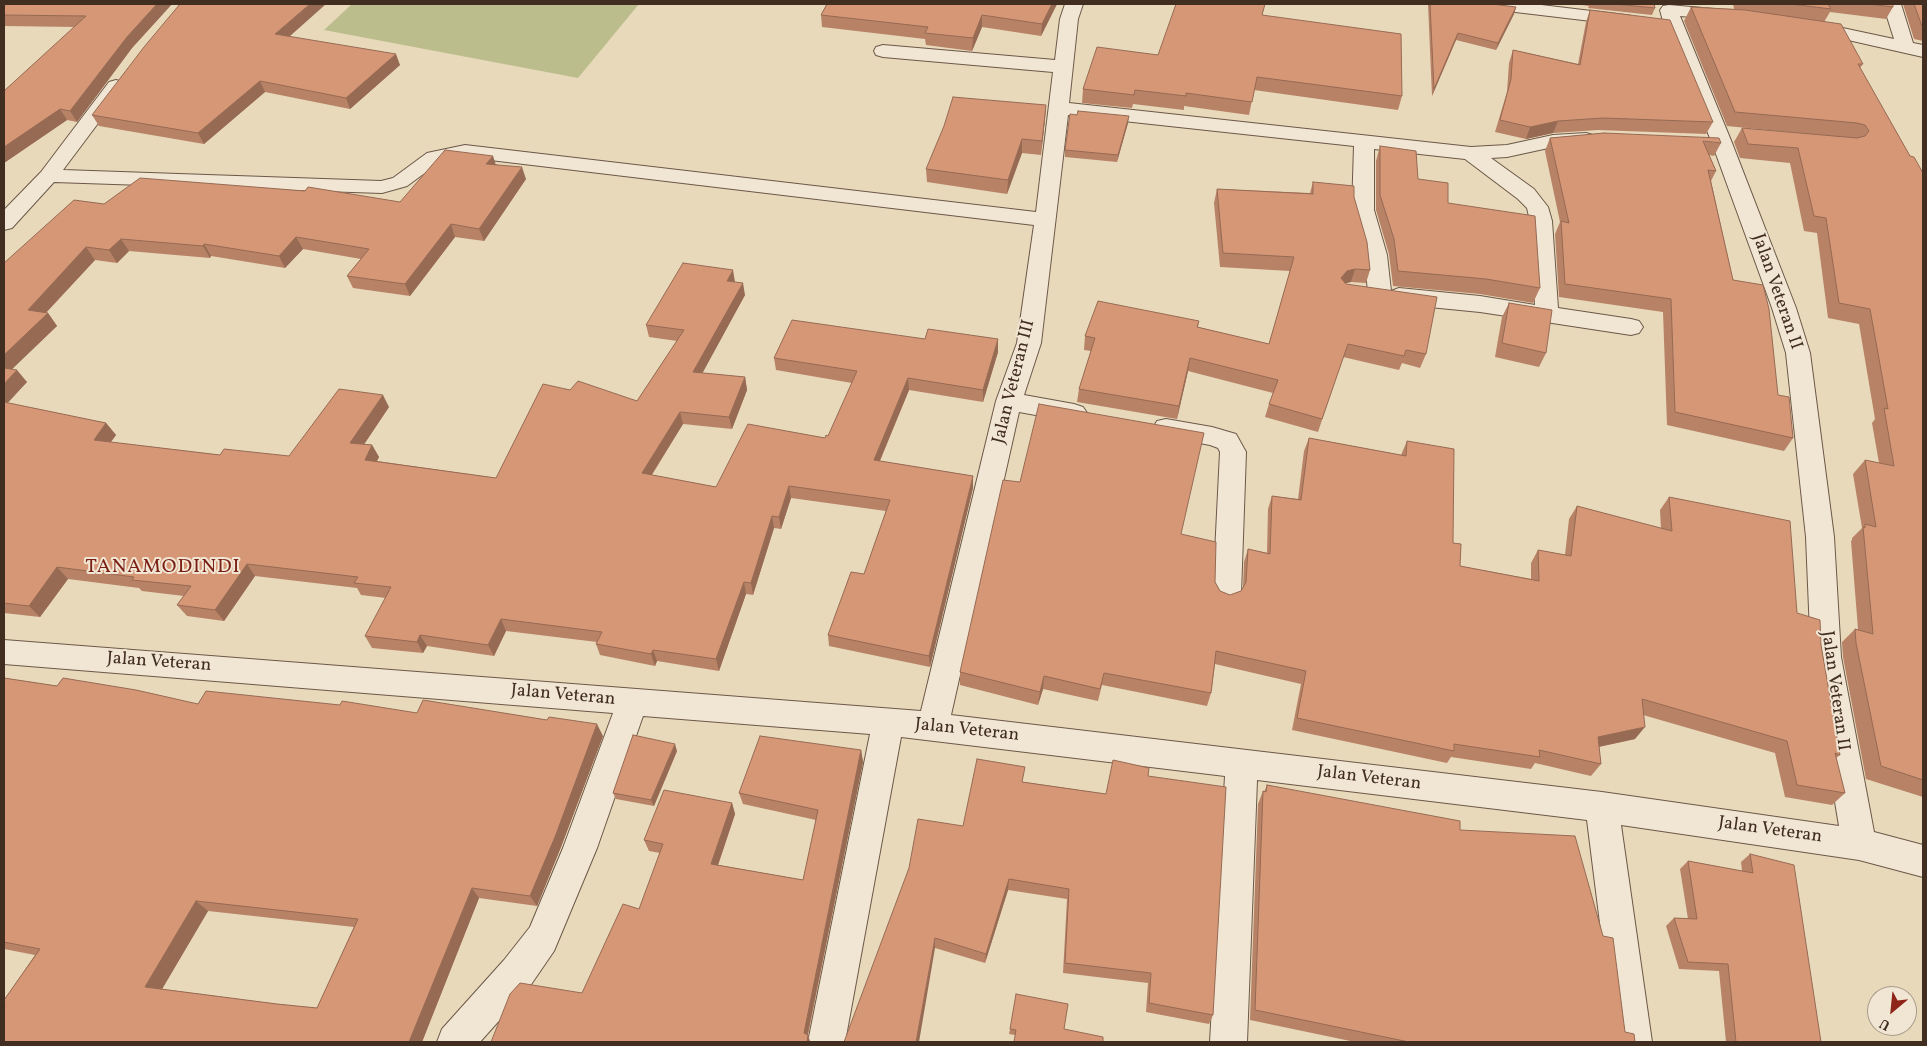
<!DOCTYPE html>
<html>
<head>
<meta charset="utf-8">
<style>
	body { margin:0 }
	#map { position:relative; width:1927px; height:1046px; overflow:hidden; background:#e8d9bb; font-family:Vollkorn,serif }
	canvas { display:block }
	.frame { position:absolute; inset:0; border:5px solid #422d21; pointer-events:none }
	.north { position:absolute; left:1867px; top:986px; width:50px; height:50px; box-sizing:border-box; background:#f0e6d3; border:1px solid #aa9c8c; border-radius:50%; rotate:208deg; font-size:14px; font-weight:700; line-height:20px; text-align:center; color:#422d21 }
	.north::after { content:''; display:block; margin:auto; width:18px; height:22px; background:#8f2418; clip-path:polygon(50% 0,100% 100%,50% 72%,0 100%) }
</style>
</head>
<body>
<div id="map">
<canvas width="1927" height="1046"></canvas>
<div class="frame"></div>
<div class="north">U</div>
</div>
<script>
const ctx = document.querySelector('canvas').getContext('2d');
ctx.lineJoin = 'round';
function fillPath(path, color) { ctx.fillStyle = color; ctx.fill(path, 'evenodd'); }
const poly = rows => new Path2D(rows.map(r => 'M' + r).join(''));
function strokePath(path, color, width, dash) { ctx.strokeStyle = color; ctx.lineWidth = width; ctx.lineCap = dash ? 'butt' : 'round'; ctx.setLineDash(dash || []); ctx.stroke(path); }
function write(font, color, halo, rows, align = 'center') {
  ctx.font = font + ' Vollkorn,serif'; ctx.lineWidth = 4; ctx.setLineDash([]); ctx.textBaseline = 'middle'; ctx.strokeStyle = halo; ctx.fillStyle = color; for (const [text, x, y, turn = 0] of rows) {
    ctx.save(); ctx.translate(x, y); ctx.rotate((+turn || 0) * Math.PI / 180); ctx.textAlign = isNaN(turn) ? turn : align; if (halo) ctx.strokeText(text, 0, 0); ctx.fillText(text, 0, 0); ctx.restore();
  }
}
fillPath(poly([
	[352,4,639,4,578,78,324,30]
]), '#bbbe8c');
const minor = poly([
	[1065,4,1083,4,1078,19,1069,103,1471,147,1507,145,1553,135,1586,133,1593,135,1596,139,1593,143,1586,145,1553,147,1507,157,1491,158,1534,189,1548,207,1552,221,1558,308,1631,319,1639,321,1643,327,1639,333,1631,335,1480,312,1399,304,1391,301,1389,298,1380,302,1372,299,1368,294,1365,255,1352,210,1354,146,1068,115,1041,343,1024,395,1074,404,1083,407,1087,413,1083,419,1074,422,1019,412,951,715,1602,792,1839,826,1811,657,1806,537,1786,353,1772,308,1712,143,1664,25,1660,10,1663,6,1669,5,1725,10,1731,11,1734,15,1731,19,1725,20,1680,16,1732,143,1796,308,1810,353,1834,537,1841,657,1874,832,1923,845,1923,877,1859,860,1621,825,1652,1042,1615,1042,1587,820,1257,780,1247,1042,1210,1042,1225,776,901,737,845,1042,808,1042,870,734,643,716,597,848,554,951,530,986,480,1042,437,1042,442,1029,504,960,530,927,563,848,613,713,4,664,4,640,921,711,996,401,1017,343,1034,225,465,157,441,161,407,186,382,193,54,182,12,228,4,230,4,210,41,172,109,82,116,80,123,82,126,86,63,170,381,181,393,178,427,153,465,145,1036,212,1053,72,883,57,876,55,874,51,876,47,883,45,1055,60,1060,19,1065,4],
	[1374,149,1465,159,1518,199,1527,208,1530,221,1535,305,1480,296,1399,288,1391,291,1387,255,1374,210,1374,149],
	[1481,4,1533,4,1625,15,1631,16,1634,20,1631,24,1625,25,1490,9,1484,8,1481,4],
	[1883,4,1901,4,1913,43,1923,45,1923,57,1804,30,1801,26,1804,22,1810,21,1894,39,1883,4],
	[1166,419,1212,427,1236,434,1246,452,1241,594,1237,602,1227,606,1217,602,1213,594,1220,452,1218,448,1210,445,1157,435,1153,428,1157,421,1166,419]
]);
strokePath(minor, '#6c5848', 2);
fillPath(minor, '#f0e6d3');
fillPath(poly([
	[4,4,172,4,132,48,77,122,67,120,4,163,4,91,75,27,4,26],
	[827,4,1057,4,1041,36,982,27,972,51,926,45,925,39,822,27,821,15],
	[1428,4,1492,4,1516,7,1514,14,1496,50,1456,40,1432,96],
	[1575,4,1654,4,1655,8,1652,15,1588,8,1589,6],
	[1733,4,1893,4,1893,7,1886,19,1830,12,1824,22,1863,64,1860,68,1910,156,1923,173,1923,797,1866,779,1843,657,1842,642,1855,629,1858,629,1851,541,1852,540,1852,538,1862,528,1853,474,1865,460,1879,463,1872,423,1875,419,1859,324,1828,318,1817,233,1804,231,1790,163,1740,158,1734,142,1742,128,1850,138,1727,126,1684,21,1691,7,1734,9],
	[1903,4,1923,4,1923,41,1914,39],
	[1590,10,1713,122,1706,134,1598,130,1553,133,1526,139,1495,132,1507,92,1509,63,1513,50,1578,64,1586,22],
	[1263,15,1402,96,1398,110,1254,90,1249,115,1184,106,1184,110,1133,104,1132,108,1082,103,1083,89,1158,55],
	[290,37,400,65,350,109,265,92,204,144,99,126,92,115],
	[1046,105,1045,119,1041,155,1022,153,1007,194,927,182,926,169],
	[1077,115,1128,123,1117,162,1065,157,1065,150],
	[1604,133,1721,143,1714,156,1709,155,1716,171,1711,181,1733,280,1778,395,1793,438,1784,451,1667,425,1663,312,1559,297,1555,234,1560,222,1545,151,1550,138],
	[1380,146,1418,179,1448,203,1540,288,1533,303,1480,294,1393,286,1389,254,1376,210,1376,161],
	[496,164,526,179,484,241,455,237,410,296,353,288,347,276,361,259,303,249,285,268,211,256,210,258,129,251,117,263,95,260,46,313,48,313,57,326,11,369,27,382,7,403,106,423,116,435,111,442,220,455,289,456,389,407,364,444,372,445,379,457,377,461,496,478,570,390,637,401,677,341,649,337,646,325,735,282,745,295,702,373,745,377,747,390,732,429,683,424,652,475,716,487,825,438,828,436,852,383,776,370,774,358,998,352,983,402,909,390,880,461,973,476,973,488,930,667,829,646,828,635,864,574,886,511,791,498,781,529,774,528,753,595,746,594,719,671,657,661,655,666,600,655,596,644,597,642,506,631,494,656,427,646,423,653,372,648,365,636,386,598,361,595,357,588,255,576,224,621,187,616,177,605,184,596,142,591,139,588,68,579,40,617,4,613,4,263,104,204,400,202],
	[1313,182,1354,197,1370,270,1366,283,1351,282,1345,283,1426,354,1420,368,1402,363,1399,370,1343,357,1318,432,1265,417,1269,404,1273,393,1188,371,1177,419,1077,402,1079,389,1091,351,1084,350,1085,336,1199,321,1198,327,1269,344,1290,271,1220,267,1214,203,1217,189,1310,193],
	[1509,303,1546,353,1539,367,1495,357,1502,317],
	[1309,438,1401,455,1407,441,1453,543,1460,566,1531,579,1531,563,1538,550,1565,555,1569,519,1577,506,1661,529,1660,510,1669,497,1797,613,1821,645,1840,755,1836,758,1845,793,1832,805,1785,797,1775,753,1643,715,1635,739,1599,747,1601,764,1591,776,1535,763,1531,769,1451,757,1447,763,1292,730,1301,684,1215,664,1211,693,1207,706,1102,685,1098,701,1043,689,1038,705,960,685,960,672,1181,534,1215,582,1220,591,1230,595,1241,591,1243,588,1244,562,1248,549,1267,553,1268,509,1272,496,1298,499,1304,451],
	[4,678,57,686,198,704,417,713,603,736,561,847,537,906,479,898,422,1042,4,1042,5,1007,4,1007,4,1000,35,955,4,949],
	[208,911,354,927,317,1008,277,1004,162,989],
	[861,750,863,762,808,1035,810,1042,491,1042,582,993,639,909,660,853,649,851,644,840,732,803,735,814,718,865,803,880,816,820,743,804,739,793],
	[677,751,654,806,616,799,613,793],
	[1148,776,1213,1015,1209,1024,1146,1012,1148,983,1063,973,1067,899,1008,890,985,963,935,948,909,868,963,826,1024,782,1106,794],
	[1267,785,1460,830,1625,1032,1635,1042,1355,1042,1250,1020,1258,804,1263,791,1264,792],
	[1750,854,1821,1042,1726,1042,1719,971,1679,969,1666,926,1674,918,1688,919,1680,869,1688,861,1742,871,1741,862],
	[1010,1029,1064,1029,1015,1035,1009,1034]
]), '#b88266');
fillPath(poly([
	[157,4,172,4,132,48,77,122,70,111,127,37],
	[310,4,326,4,280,45,275,34],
	[1052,4,1057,4,1041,36,1042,24],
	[1516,7,1514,14,1496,50,1498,43],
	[982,15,982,27,972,51,973,38],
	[1458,33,1456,40,1432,96,1434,89],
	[396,54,400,65,350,109,346,98],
	[260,81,265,92,204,144,198,133],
	[1046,105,1045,119,1041,155,1042,141],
	[60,109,67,120,4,163,4,147],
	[1129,116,1128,123,1117,162,1118,155],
	[1558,121,1553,133,1526,139,1530,127],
	[1022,139,1022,153,1007,194,1008,180],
	[493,156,497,168,486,164],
	[522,167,526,179,484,241,479,229],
	[451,224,455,237,410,296,405,284],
	[296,237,303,249,285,268,279,256],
	[121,239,129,251,117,263,109,250],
	[204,244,211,256,210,258,203,246],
	[86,247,95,260,37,322,28,310],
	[1355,269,1351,282,1343,284,1341,278,1347,271],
	[733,270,735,282,727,281],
	[743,283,745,295,696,385,693,372],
	[48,313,57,326,4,377,4,355],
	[998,339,998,352,983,402,983,390],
	[1190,358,1188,371,1177,419,1179,406],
	[17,370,27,382,4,407,4,384],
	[745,377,747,390,732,429,729,417],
	[908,378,909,390,875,472,874,460],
	[383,395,389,407,357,455,350,443],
	[680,412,683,424,645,485,642,473],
	[106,423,116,435,103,452,94,440],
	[372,445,379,457,371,472,365,460],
	[973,476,973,488,930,667,929,656],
	[789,486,791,498,781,529,779,517],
	[772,516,774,528,753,595,751,583],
	[247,564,255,576,224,621,215,610],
	[57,567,68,579,40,617,29,606],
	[744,582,746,594,719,671,716,659],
	[501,619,506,631,494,656,488,645],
	[420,635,427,646,423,653,417,642],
	[653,650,657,661,655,666,651,654],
	[1044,676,1043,689,1038,705,1040,692],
	[597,724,603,736,561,847,537,906,530,896],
	[1645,727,1635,739,1588,749,1598,737],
	[675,744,677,751,654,806,651,800],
	[861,750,863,762,806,1042,804,1033],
	[732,803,735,814,715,874,711,864],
	[1009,879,1008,890,985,963,986,954],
	[472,888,479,898,422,1042,409,1042],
	[196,901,208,911,158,996,145,987],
	[935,938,935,948,919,1042,916,1042],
	[808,1035,810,1042,807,1042]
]), '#966a53');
const building = poly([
	[4,4,157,4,127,37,70,111,60,109,4,147,4,91,86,16,4,15,4,4],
	[180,4,310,4,275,34,396,54,346,98,260,81,198,133,92,115,144,47,180,4],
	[827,4,1052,4,1042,24,982,15,973,38,925,33,928,27,821,15,827,4],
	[1176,4,1265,4,1262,15,1401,34,1402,96,1257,77,1252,102,1186,93,1186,96,1135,90,1134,95,1083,89,1097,47,1158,55,1176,4],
	[1430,4,1492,4,1516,7,1498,43,1458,33,1434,89,1430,4],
	[1615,4,1654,4,1655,8,1615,4],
	[1791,4,1828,4,1831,9,1791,4],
	[1869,4,1893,4,1893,7,1869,4],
	[1914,4,1923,4,1923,27,1922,26,1914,4],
	[1691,7,1745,10,1841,24,1863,64,1858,64,1910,156,1914,157,1923,173,1923,780,1881,766,1856,643,1855,629,1873,634,1863,527,1865,528,1865,524,1876,527,1865,460,1894,466,1884,408,1888,409,1870,309,1839,303,1826,218,1814,216,1798,148,1748,144,1742,128,1857,138,1865,136,1869,131,1865,125,1857,123,1735,112,1691,7],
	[1590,10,1670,20,1713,122,1603,118,1558,121,1530,127,1500,120,1511,79,1513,50,1580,65,1590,10],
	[953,97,1046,105,1042,141,1022,139,1008,180,926,169,944,126,953,97],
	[1078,111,1129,116,1118,155,1065,150,1070,114,1077,115,1078,111],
	[1604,133,1719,138,1721,143,1703,141,1716,171,1708,170,1733,280,1763,285,1769,309,1778,395,1789,397,1793,438,1675,412,1671,299,1565,284,1561,221,1569,223,1550,138,1604,133],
	[1380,146,1416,151,1418,179,1448,183,1448,203,1535,216,1540,288,1486,279,1398,271,1394,239,1380,195,1380,146],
	[445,150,493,156,486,164,522,167,479,229,451,224,405,284,347,276,369,249,296,237,279,256,204,244,203,246,121,239,109,250,86,247,28,310,48,313,4,355,4,263,74,200,104,204,140,178,305,191,308,187,400,202,445,150],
	[1313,182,1354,186,1354,197,1367,242,1370,270,1355,269,1347,271,1341,278,1346,284,1437,297,1426,354,1406,350,1404,356,1348,344,1322,419,1269,404,1278,380,1190,358,1179,406,1079,389,1095,338,1085,336,1098,301,1199,321,1197,327,1269,344,1294,257,1223,253,1217,189,1313,194,1313,182],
	[683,263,733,270,727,281,743,283,693,372,745,377,729,417,680,412,642,473,716,487,748,424,825,438,826,435,828,436,857,371,774,358,792,320,925,339,928,329,998,339,983,390,908,378,874,460,973,476,929,656,828,635,851,572,864,574,890,500,789,486,779,517,772,516,751,583,744,582,716,659,653,650,651,654,596,644,602,632,501,619,488,645,420,635,417,642,365,636,391,587,354,583,358,577,247,564,215,610,177,605,191,586,132,580,134,577,57,567,29,606,4,603,4,402,106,423,94,440,220,455,224,449,289,456,339,389,383,395,350,443,372,445,365,460,496,478,543,384,570,390,578,381,637,401,684,330,646,325,683,263],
	[1509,303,1552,310,1546,353,1502,343,1509,303],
	[4,368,17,370,4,384,4,368],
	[1039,404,1204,433,1181,534,1216,542,1215,582,1220,591,1230,595,1241,591,1246,582,1248,549,1270,554,1272,496,1301,500,1309,438,1406,456,1407,441,1454,449,1453,543,1461,544,1460,566,1539,581,1538,550,1571,556,1577,506,1672,531,1669,497,1790,521,1797,613,1820,620,1821,645,1840,755,1835,753,1845,793,1797,785,1787,741,1642,699,1645,727,1598,737,1601,764,1539,750,1540,757,1454,744,1454,751,1297,718,1306,671,1216,651,1211,693,1104,673,1100,689,1044,676,1040,692,960,672,1003,480,1020,482,1039,404],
	[4,678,57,686,63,678,136,690,198,704,206,691,340,705,342,701,417,713,423,700,547,720,549,717,597,724,555,837,530,896,472,888,409,1042,4,1042,4,1009,5,1006,4,1006,4,1000,40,949,4,942,4,678],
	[196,901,358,919,317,1008,277,1004,145,987,196,901],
	[633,735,675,744,651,800,613,793,633,735],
	[760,736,861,750,804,1033,808,1035,807,1042,491,1042,510,994,520,983,582,993,623,904,639,909,663,844,644,840,664,790,732,803,711,864,803,880,818,810,739,793,760,736],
	[977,759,1025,767,1022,782,1106,794,1113,760,1149,768,1148,776,1226,787,1213,1015,1149,1003,1151,973,1065,963,1069,889,1009,879,986,954,935,938,916,1042,844,1042,909,868,918,819,963,826,977,759],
	[1267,785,1460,821,1460,830,1575,836,1603,936,1613,938,1625,1032,1634,1034,1635,1042,1409,1042,1255,1010,1263,791,1266,792,1267,785],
	[1750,854,1794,865,1821,1042,1736,1042,1728,964,1688,962,1674,918,1697,919,1688,861,1753,873,1750,854],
	[1016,994,1068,1004,1064,1029,1103,1037,1103,1042,1014,1042,1016,1030,1010,1029,1016,994]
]);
fillPath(building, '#d69777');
strokePath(building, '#966a53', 1);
write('18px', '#422d21', '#f0e6d3', [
	["Jalan Veteran II",1776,292,71],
	["Jalan Veteran III",1015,382,-76],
	["Jalan Veteran",159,663,4],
	["Jalan Veteran II",1834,691,82],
	["Jalan Veteran",563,696,5],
	["Jalan Veteran",967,731,6],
	["Jalan Veteran",1369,779,7],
	["Jalan Veteran",1770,831,8]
]);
ctx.letterSpacing = '1px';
write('20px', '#7a1f14', '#f0e6d3', [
	["TANAMODINDI",163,568]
]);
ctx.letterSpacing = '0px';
</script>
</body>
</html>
